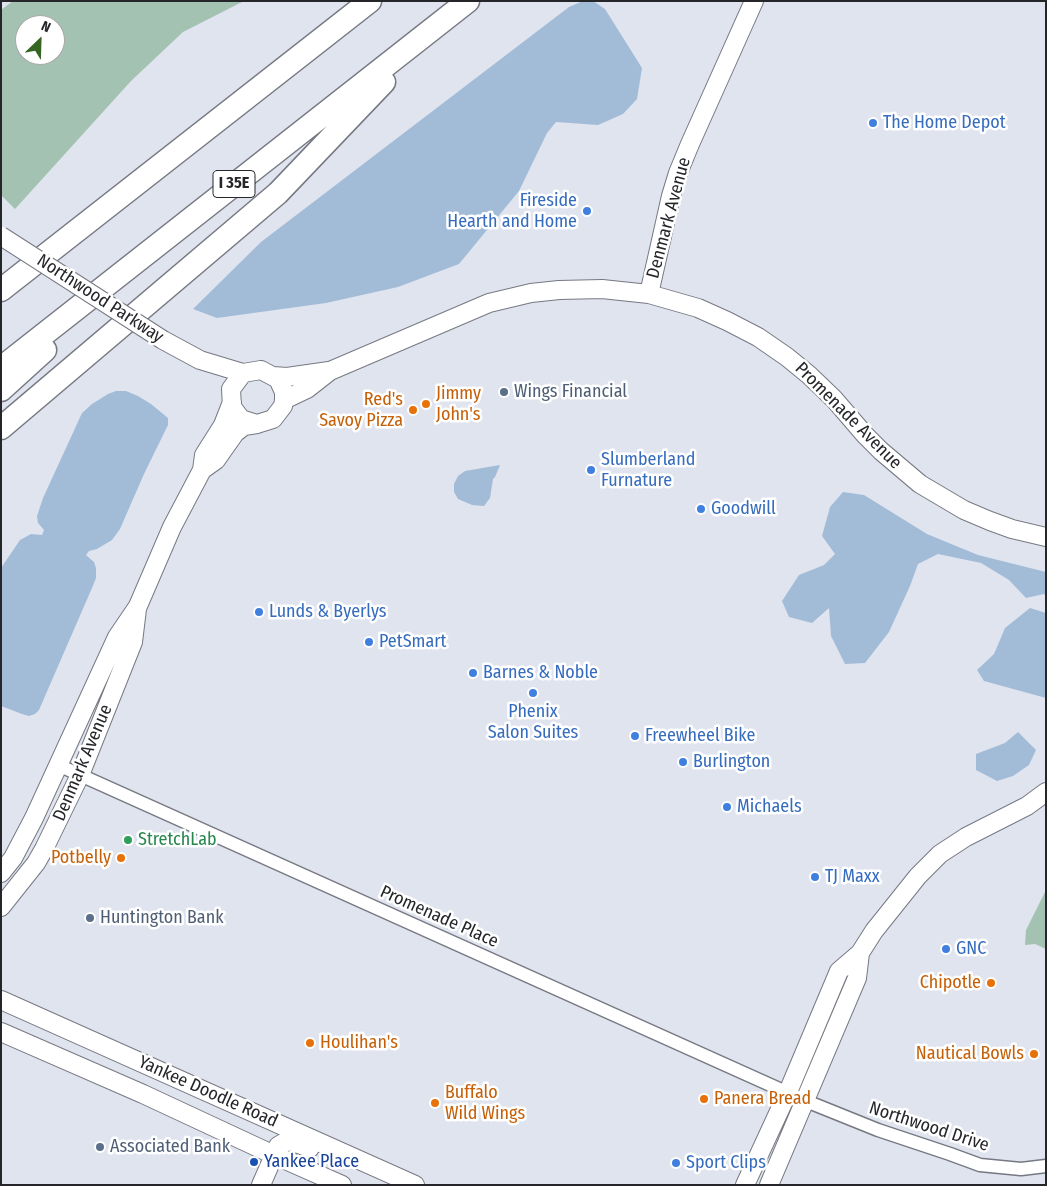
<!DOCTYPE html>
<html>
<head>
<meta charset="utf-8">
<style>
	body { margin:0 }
	#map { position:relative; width:1047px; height:1186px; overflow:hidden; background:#e0e4ef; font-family:"Fira Sans Condensed",sans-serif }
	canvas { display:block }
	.frame { position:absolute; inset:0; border:2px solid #25262a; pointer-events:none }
	.north { position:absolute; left:15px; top:15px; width:50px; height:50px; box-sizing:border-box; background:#fff; border:1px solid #a8a8aa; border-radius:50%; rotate:24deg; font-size:14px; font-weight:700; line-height:20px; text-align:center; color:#25262a }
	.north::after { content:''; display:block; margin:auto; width:18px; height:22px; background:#366423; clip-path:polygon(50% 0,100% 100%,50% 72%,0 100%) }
</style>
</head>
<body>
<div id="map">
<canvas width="1047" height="1186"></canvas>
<div class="frame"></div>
<div class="north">N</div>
</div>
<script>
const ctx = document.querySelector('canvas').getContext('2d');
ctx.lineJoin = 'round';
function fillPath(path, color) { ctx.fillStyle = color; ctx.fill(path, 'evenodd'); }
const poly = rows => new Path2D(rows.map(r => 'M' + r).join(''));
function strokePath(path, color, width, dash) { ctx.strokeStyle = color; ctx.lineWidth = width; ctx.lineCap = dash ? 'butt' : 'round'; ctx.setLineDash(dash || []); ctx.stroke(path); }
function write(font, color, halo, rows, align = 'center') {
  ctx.font = font + ' "Fira Sans Condensed",sans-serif'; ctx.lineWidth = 5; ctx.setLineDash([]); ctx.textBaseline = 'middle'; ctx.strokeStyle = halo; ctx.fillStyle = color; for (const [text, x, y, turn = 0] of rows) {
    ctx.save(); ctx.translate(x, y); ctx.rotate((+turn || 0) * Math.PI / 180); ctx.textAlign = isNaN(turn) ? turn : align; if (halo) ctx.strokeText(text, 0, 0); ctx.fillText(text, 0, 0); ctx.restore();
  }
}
fillPath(poly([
	[13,1,244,1,183,32,131,81,15,209,1,195,1,10],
	[25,25,55,25,55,55,25,55],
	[1046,890,1046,949,1035,944,1025,945,1026,930]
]), '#a4c2b1');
fillPath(poly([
	[583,1,593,1,605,9,642,68,637,99,623,114,598,125,556,122,547,133,519,191,459,264,398,287,326,303,217,318,193,309,261,242,569,7],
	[116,391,126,391,138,396,151,404,168,418,168,425,144,474,120,529,112,540,97,549,89,551,86,555,94,562,96,568,96,578,92,588,39,710,35,714,29,716,22,714,1,706,1,568,20,540,31,534,42,535,44,530,38,523,37,516,43,498,82,413,92,404,108,394],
	[500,465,495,477,493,479,490,498,484,506,472,505,458,499,454,492,454,484,458,476,465,471],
	[843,492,864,495,927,534,978,555,1046,572,1046,596,1044,594,1026,598,1009,580,981,563,938,554,918,564,910,586,889,632,865,663,845,664,831,636,829,608,812,623,789,617,782,601,799,575,824,565,835,554,822,536,830,507],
	[1030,608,1046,613,1046,698,984,681,977,670,994,654,1005,628],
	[1018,732,1036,750,1029,765,1013,776,997,781,976,770,976,754,1005,743]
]), '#a2bcd8');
const street = poly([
	[58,765,806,1101,878,1130,950,1154,980,1165,1021,1169,1046,1166]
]);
const secondary = poly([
	[649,294,671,196,678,173,690,144,754,1],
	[163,340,200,360,243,373],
	[261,370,278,379,284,392,284,400,283,406,273,419,257,424,241,419,232,407,231,389,243,373,261,370],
	[273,376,287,377,329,371],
	[284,400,307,389,330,371,489,303,531,293,559,290,602,289,649,294,698,308,727,321,758,337,787,357,809,375,834,399,865,435,881,451,920,484,964,510,990,521,1012,529,1046,537],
	[202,470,216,460,235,433,244,426,257,424],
	[1,873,13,858,34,818,117,637,138,606,172,527,202,470,204,455,223,425,232,402],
	[1,907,36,863,44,849,80,775,133,642,137,609],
	[1,1000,415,1185],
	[1,1032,143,1094,274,1155,342,1185],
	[261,1185,278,1146,283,1143,290,1141,310,1148],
	[745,1185,788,1092,839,971,860,953,874,931,918,876,940,854,966,837,1027,806,1046,792],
	[769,1185,857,978,860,953]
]);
const highway = poly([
	[1,290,370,1],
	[1,368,468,1],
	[1,390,45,350],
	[1,428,278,193,384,82]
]);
strokePath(street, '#767982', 15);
strokePath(secondary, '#767982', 20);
strokePath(highway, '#767982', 25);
strokePath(street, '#fff', 12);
strokePath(secondary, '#fff', 18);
strokePath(highway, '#fff', 22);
const secondaryBridge = poly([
	[1,236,163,340]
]);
strokePath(secondaryBridge, '#767982', 20, []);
strokePath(secondaryBridge, '#fff', 18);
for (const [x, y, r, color] of [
	[873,123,5,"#3f7fe0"],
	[587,211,5,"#3f7fe0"],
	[504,392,5,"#5c6f8a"],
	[426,404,5,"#e8710a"],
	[413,410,5,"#e8710a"],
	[591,470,5,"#3f7fe0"],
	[701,509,5,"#3f7fe0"],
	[259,612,5,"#3f7fe0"],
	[369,642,5,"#3f7fe0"],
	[473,673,5,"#3f7fe0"],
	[533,693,5,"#3f7fe0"],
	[635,736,5,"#3f7fe0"],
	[683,762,5,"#3f7fe0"],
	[727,807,5,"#3f7fe0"],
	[128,840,5,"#2e9e5b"],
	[121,858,5,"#e8710a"],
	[815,877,5,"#3f7fe0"],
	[90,918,5,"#5c6f8a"],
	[946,949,5,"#3f7fe0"],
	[991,983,5,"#e8710a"],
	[310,1043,5,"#e8710a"],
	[1034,1054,5,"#e8710a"],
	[704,1099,5,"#e8710a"],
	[435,1103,5,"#e8710a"],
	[100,1147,5,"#5c6f8a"],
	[254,1162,5,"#1a4fb4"],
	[676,1163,5,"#3f7fe0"]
]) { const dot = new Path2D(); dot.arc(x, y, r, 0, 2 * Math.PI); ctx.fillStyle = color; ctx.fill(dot); strokePath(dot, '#fff', 2); }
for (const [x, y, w] of [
	[234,184,42]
]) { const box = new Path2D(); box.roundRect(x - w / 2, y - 13.5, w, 27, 4); ctx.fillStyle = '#fff'; ctx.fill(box); strokePath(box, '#25262a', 1); }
write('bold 16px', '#25262a', null, [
	["I 35E",234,184]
]);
write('18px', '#366cbe', '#fff', [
	["The Home Depot",883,123],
	["Fireside",577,201,"right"],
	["Hearth and Home",577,222,"right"],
	["Slumberland",601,460],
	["Furnature",601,481],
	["Goodwill",711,509],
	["Lunds & Byerlys",269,612],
	["PetSmart",379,642],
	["Barnes & Noble",483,673],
	["Phenix",533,712,"center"],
	["Salon Suites",533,733,"center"],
	["Freewheel Bike",645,736],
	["Burlington",693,762],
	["Michaels",737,807],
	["TJ Maxx",825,877],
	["GNC",956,949],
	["Sport Clips",686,1163]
], 'left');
write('18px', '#25262a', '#fff', [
	["Denmark Avenue",669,218,-75],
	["Northwood Parkway",100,299,33],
	["Promenade Avenue",848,416,45],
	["Denmark Avenue",83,763,-67],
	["Promenade Place",439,917,24],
	["Yankee Doodle Road",208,1092,24],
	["Northwood Drive",929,1127,18]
]);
write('18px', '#4e5e75', '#fff', [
	["Wings Financial",514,392],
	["Huntington Bank",100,918],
	["Associated Bank",110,1147]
], 'left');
write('18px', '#c56008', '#fff', [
	["Jimmy",436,394],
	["John's",436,415],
	["Red's",403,400,"right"],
	["Savoy Pizza",403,421,"right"],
	["Potbelly",111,858,"right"],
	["Chipotle",981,983,"right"],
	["Houlihan's",320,1043],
	["Nautical Bowls",1024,1054,"right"],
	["Buffalo",445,1093],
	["Wild Wings",445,1114],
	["Panera Bread",714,1099]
], 'left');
write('18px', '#27864d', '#fff', [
	["StretchLab",138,840]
], 'left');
write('18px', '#164399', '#fff', [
	["Yankee Place",264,1162]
], 'left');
</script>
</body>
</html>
